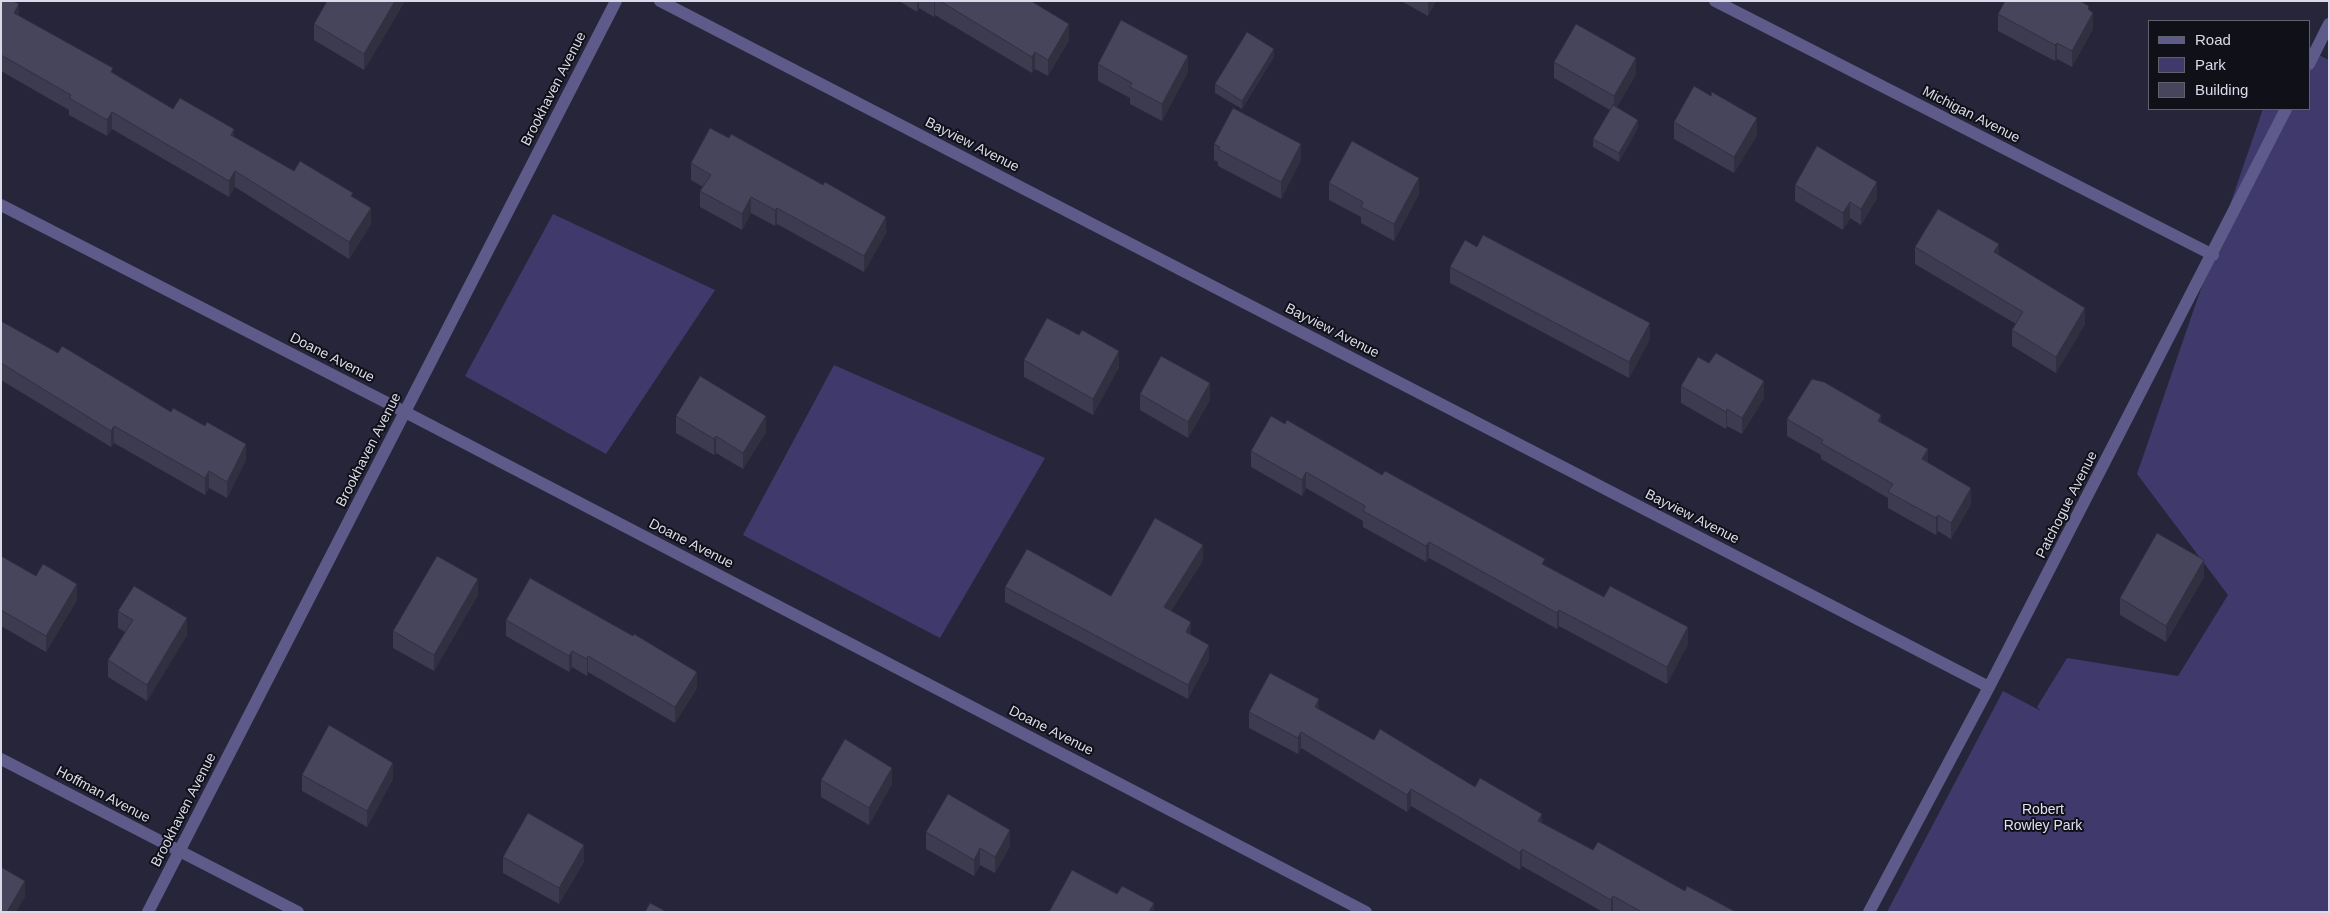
<!DOCTYPE html>
<html>
<head>
<meta charset="utf-8">
<style>
	body { margin:0 }
	#map { position:relative; width:2330px; height:913px; overflow:hidden; background:#26253a; font-family:Helvetica,sans-serif }
	canvas { display:block }
	.frame { position:absolute; inset:0; border:2px solid #dbdae9; pointer-events:none }
	.legend { position:absolute; left:2148px; top:20px; width:162px; height:90px; box-sizing:border-box; background:#101019; border:1px solid #61616c; margin:0; padding:6px 9px; list-style:none; font-size:15px; color:#dbdae9 }
	.legend li { display:flex; align-items:center; gap:10px; height:25px }
	.legend b { width:25px; border:1px solid #61616c }
</style>
</head>
<body>
<div id="map">
<canvas width="2330" height="913"></canvas>
<div class="frame"></div>
<ul class="legend">
<li><b style="height:6px;background:#5e5b8a"></b>Road</li>
<li><b style="height:14px;background:#3f3a6b"></b>Park</li>
<li><b style="height:14px;background:#46455c"></b>Building</li>
</ul>
</div>
<script>
const ctx = document.querySelector('canvas').getContext('2d');
ctx.lineJoin = 'round';
function fillPath(path, color) { ctx.fillStyle = color; ctx.fill(path, 'evenodd'); }
const poly = rows => new Path2D(rows.map(r => 'M' + r).join(''));
function strokePath(path, color, width, dash) { ctx.strokeStyle = color; ctx.lineWidth = width; ctx.lineCap = dash ? 'butt' : 'round'; ctx.setLineDash(dash || []); ctx.stroke(path); }
function write(font, color, halo, rows, align = 'center') {
  ctx.font = font + ' Helvetica,sans-serif'; ctx.lineWidth = 4; ctx.setLineDash([]); ctx.textBaseline = 'middle'; ctx.strokeStyle = halo; ctx.fillStyle = color; for (const [text, x, y, turn = 0] of rows) {
    ctx.save(); ctx.translate(x, y); ctx.rotate((+turn || 0) * Math.PI / 180); ctx.textAlign = isNaN(turn) ? turn : align; if (halo) ctx.strokeText(text, 0, 0); ctx.fillText(text, 0, 0); ctx.restore();
  }
}
fillPath(poly([
	[2309,50,2329,60,2329,912,1887,912,2003,691,2041,711,2037,707,2067,658,2178,676,2228,595,2137,474,2263,109,2309,109],
	[553,214,715,290,606,454,465,376],
	[834,365,1045,458,940,638,743,535]
]), '#3f3a6b');
strokePath(poly([
	[660,1,1989,687],
	[1715,1,2213,255],
	[2309,64,2329,24],
	[1,205,405,412,1366,912],
	[1,759,298,912],
	[148,912,616,1],
	[1869,912,1989,687,2286,109]
]), '#5e5b8a', 12);
fillPath(poly([
	[1,1,19,16,173,109,234,137,294,171,353,197,371,224,349,259,235,187,229,197,112,129,107,136,69,115,69,110,1,71],
	[405,1,364,70,314,40,314,24],
	[899,1,1031,1,1069,40,1048,76,1035,69,1032,73,935,15,934,17,919,8,917,12],
	[1401,1,1436,1,1428,16],
	[2089,11,2093,29,2072,67,2057,59,2055,61,1998,31,1998,14],
	[1274,57,1242,109,1215,93,1215,84],
	[1554,62,1636,74,1617,107,1638,128,1619,162,1593,147,1593,139,1610,110,1554,78],
	[1098,64,1188,72,1162,121,1130,104,1130,98,1098,81],
	[1674,122,1757,135,1734,173,1674,139],
	[1214,144,1301,160,1281,199,1218,166,1218,162,1214,160],
	[691,163,886,233,864,272,777,224,775,226,751,213,742,230,700,207,700,191,703,187,691,180],
	[1329,183,1419,194,1394,241,1361,223,1361,217,1329,200],
	[1795,185,1877,198,1861,225,1850,218,1843,230,1795,201],
	[1477,247,1650,339,1629,378,1450,283,1450,267],
	[1915,247,1999,255,2085,324,2056,373,2012,346,2012,330,2016,324,1915,264],
	[1,321,246,460,227,498,209,488,205,495,114,443,111,447,1,380],
	[1024,360,1119,367,1093,415,1024,377],
	[1681,386,1764,398,1742,434,1727,426,1726,429,1681,403],
	[1140,394,1210,400,1188,438,1140,410],
	[676,416,766,432,743,469,716,453,714,455,676,433],
	[1787,419,1881,423,1928,463,1971,504,1951,539,1938,531,1936,535,1888,508,1888,498,1821,459,1821,455,1787,436],
	[1285,424,1382,475,1688,644,1667,684,1559,626,1557,629,1429,558,1426,562,1363,527,1363,521,1306,488,1302,496,1251,467,1251,451],
	[1,556,77,600,46,652,1,626],
	[1203,560,1171,611,1209,659,1188,699,1005,602,1005,587,1111,596],
	[2204,577,2166,642,2120,615,2120,598],
	[478,595,434,671,393,648,393,631],
	[118,611,187,635,147,701,108,677,108,660,125,632,118,628],
	[506,620,697,688,675,723,588,672,587,676,572,667,569,672,506,636],
	[1319,709,1374,740,1475,787,1593,850,1685,891,1736,912,1603,912,1522,866,1520,870,1411,806,1407,812,1301,748,1298,754,1249,728,1249,712],
	[302,775,393,779,367,827,302,791],
	[821,780,892,784,869,825,821,797],
	[926,832,1010,846,995,873,980,865,974,876,926,849],
	[503,857,584,862,559,904,503,873]
]), '#3c3b4f');
fillPath(poly([
	[395,1,405,1,364,70,364,54],
	[917,1,919,1,919,8,917,12],
	[934,1,935,1,935,15,934,17],
	[1428,1,1436,1,1428,16],
	[19,4,19,21,14,13],
	[2089,6,2089,19,2093,13,2093,29,2072,67,2072,51,2088,9],
	[1069,24,1069,40,1048,76,1048,60],
	[2057,43,2057,59,2055,61,2055,45],
	[1274,49,1274,57,1242,109,1242,101],
	[1035,52,1035,69,1032,73,1032,57],
	[1188,56,1188,72,1162,121,1162,104],
	[1636,58,1636,74,1614,112,1614,96],
	[112,112,112,129,107,136,107,120],
	[1757,118,1757,135,1734,173,1734,157],
	[1638,120,1638,128,1619,162,1619,153],
	[234,129,234,145,231,135],
	[1301,144,1301,160,1281,199,1281,182],
	[235,171,235,187,229,197,229,181],
	[1419,178,1419,194,1394,241,1394,224],
	[1877,182,1877,198,1861,225,1861,209],
	[751,197,751,213,742,230,742,214],
	[1850,202,1850,218,1843,230,1843,213],
	[371,208,371,224,349,259,349,242],
	[777,208,777,224,775,226,775,210],
	[886,217,886,233,864,272,864,256],
	[1999,244,1999,261,1994,252],
	[2085,308,2085,324,2056,373,2056,357],
	[1650,323,1650,339,1629,378,1629,362],
	[1119,351,1119,367,1093,415,1093,399],
	[1764,381,1764,398,1742,434,1742,418],
	[1210,383,1210,400,1188,438,1188,422],
	[1727,409,1727,426,1726,429,1726,412],
	[1881,415,1881,431,1878,421],
	[766,416,766,432,743,469,743,453],
	[114,426,114,443,111,447,111,431],
	[716,436,716,453,714,455,714,439],
	[246,444,246,460,227,498,227,482],
	[1928,449,1928,466,1922,459],
	[209,471,209,488,205,495,205,478],
	[1306,472,1306,488,1302,496,1302,480],
	[1971,488,1971,504,1951,539,1951,523],
	[1938,515,1938,531,1936,535,1936,518],
	[1429,542,1429,558,1426,562,1426,546],
	[1203,545,1203,560,1164,622,1164,607],
	[2204,560,2204,577,2166,642,2166,626],
	[478,579,478,595,434,671,434,655],
	[77,584,77,600,46,652,46,636],
	[1559,610,1559,626,1557,629,1557,613],
	[187,618,187,635,147,701,147,685],
	[1191,622,1191,636,1186,632],
	[1688,627,1688,644,1667,684,1667,667],
	[1209,645,1209,659,1188,699,1188,685],
	[572,651,572,667,569,672,569,656],
	[588,656,588,672,587,676,587,659],
	[697,672,697,688,675,723,675,707],
	[1319,699,1319,716,1315,707],
	[1301,732,1301,748,1298,754,1298,738],
	[393,763,393,779,367,827,367,811],
	[892,768,892,784,869,825,869,808],
	[1411,789,1411,806,1407,812,1407,795],
	[1542,814,1542,830,1538,821],
	[1010,830,1010,846,995,873,995,857],
	[584,845,584,862,559,904,559,888],
	[980,848,980,865,974,876,974,860],
	[1522,849,1522,866,1520,870,1520,853],
	[25,881,25,897,16,912,7,912],
	[1613,896,1613,912,1611,912,1611,900],
	[1154,903,1154,912,1149,912]
]), '#313040');
const building = poly([
	[1,1,13,1,19,4,14,13,113,68,111,72,173,109,180,98,234,129,231,135,294,171,300,161,353,193,351,196,371,208,349,242,235,171,229,181,112,112,107,120,69,98,71,95,1,55,1,1],
	[327,1,395,1,364,54,314,24,327,1],
	[940,1,1031,1,1069,24,1048,60,1035,52,1032,57,940,1],
	[2005,1,2080,1,2089,6,2088,9,2093,13,2072,51,2057,43,2055,45,1998,14,2005,1],
	[1121,20,1188,56,1162,104,1130,87,1132,83,1098,64,1121,20],
	[1576,24,1636,58,1614,96,1554,62,1576,24],
	[1247,32,1274,49,1242,101,1215,84,1247,32],
	[1694,86,1711,96,1712,92,1757,118,1734,157,1674,122,1694,86],
	[1613,105,1638,120,1619,153,1593,139,1613,105],
	[1233,108,1301,144,1281,182,1218,149,1220,147,1214,144,1233,108],
	[710,128,729,138,731,134,823,185,825,182,886,217,864,256,777,208,775,210,751,197,742,214,700,191,711,175,691,163,710,128],
	[1352,141,1419,178,1394,224,1361,207,1363,202,1329,183,1352,141],
	[1817,146,1877,182,1861,209,1850,202,1843,213,1795,185,1817,146],
	[1938,209,1999,244,1994,252,2085,308,2056,357,2012,330,2023,312,1915,247,1938,209],
	[1483,235,1650,323,1629,362,1450,267,1465,240,1477,247,1483,235],
	[1047,318,1079,335,1082,330,1119,351,1093,399,1024,360,1047,318],
	[1,321,58,353,62,346,171,412,173,408,205,426,207,422,246,444,227,482,209,471,205,478,114,426,111,431,1,363,1,321],
	[1716,353,1764,381,1742,418,1727,409,1726,412,1681,386,1698,357,1709,363,1716,353],
	[1161,356,1210,383,1188,422,1140,394,1161,356],
	[700,376,766,416,743,453,716,436,714,439,676,416,700,376],
	[1812,379,1824,382,1881,415,1878,421,1928,449,1922,459,1971,488,1951,523,1938,515,1936,518,1888,492,1893,484,1821,443,1823,440,1787,419,1812,379],
	[1271,416,1285,424,1287,420,1382,475,1385,471,1545,559,1542,564,1604,597,1610,586,1688,627,1667,667,1559,610,1557,613,1429,542,1426,546,1363,511,1365,506,1306,472,1302,480,1251,451,1271,416],
	[1155,518,1203,545,1164,607,1191,622,1186,632,1209,645,1188,685,1005,587,1027,549,1111,596,1155,518],
	[2157,533,2204,560,2166,626,2120,598,2157,533],
	[1,556,36,576,43,564,77,584,46,636,1,610,1,556],
	[437,556,478,579,434,655,393,631,437,556],
	[530,578,633,636,634,634,697,672,675,707,588,656,587,659,572,651,569,656,506,620,530,578],
	[134,586,187,618,147,685,108,660,133,620,118,611,134,586],
	[1270,673,1319,699,1315,707,1374,740,1380,729,1475,787,1480,778,1542,814,1538,821,1593,850,1598,842,1685,891,1687,886,1736,912,1642,912,1613,896,1611,900,1522,849,1520,853,1411,789,1407,795,1301,732,1298,738,1249,712,1270,673],
	[329,725,393,763,367,811,302,775,329,725],
	[845,739,892,768,869,808,821,780,845,739],
	[948,794,1010,830,995,857,980,848,974,860,926,832,948,794],
	[528,813,584,845,559,888,503,857,528,813],
	[1,867,25,881,7,912,1,912,1,867],
	[1072,870,1117,894,1122,886,1154,903,1149,912,1049,912,1072,870],
	[650,903,667,912,645,912,650,903]
]);
fillPath(building, '#46455c');
strokePath(building, '#313040', 1);
write('14px', '#dbdae9', '#101019', [
	["Brookhaven Avenue",554,89,-63],
	["Michigan Avenue",1971,115,27],
	["Bayview Avenue",972,145,27],
	["Bayview Avenue",1332,331,27],
	["Doane Avenue",332,358,27],
	["Brookhaven Avenue",369,450,-63],
	["Patchogue Avenue",2067,505,-63],
	["Bayview Avenue",1692,517,27],
	["Doane Avenue",691,544,27],
	["Doane Avenue",1051,731,27],
	["Hoffman Avenue",103,795,28],
	["Brookhaven Avenue",184,810,-63]
]);
write('14px', '#e0dff3', '#101019', [
	["Robert",2043,810],
	["Rowley Park",2043,826]
]);
</script>
</body>
</html>
